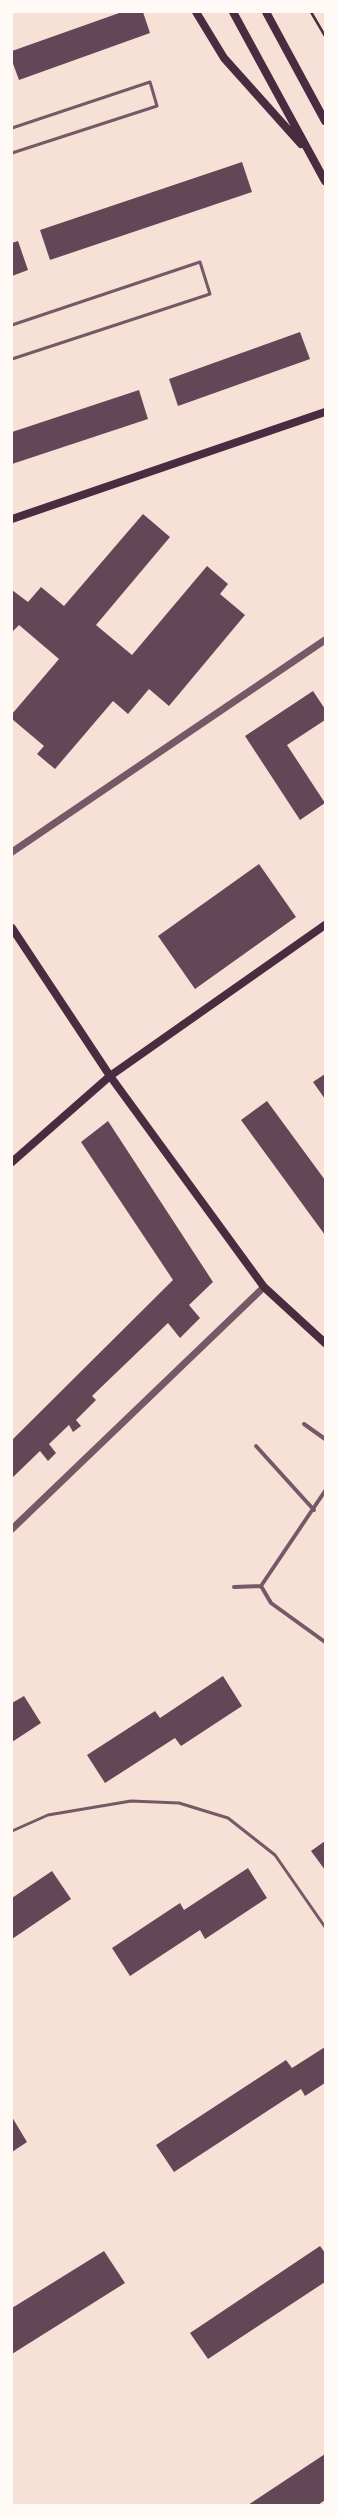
<!DOCTYPE html>
<html>
<head>
<meta charset="utf-8">
<style>
	body { margin:0 }
	#map { position:relative; width:337px; height:2517px; overflow:hidden; background:#f7e1d7; font-family:"Noto Serif",serif }
	canvas { display:block }
	.frame { position:absolute; inset:0; border:13px solid #fffaf5; pointer-events:none }
</style>
</head>
<body>
<div id="map">
<canvas width="337" height="2517"></canvas>
<div class="frame"></div>
</div>
<script>
const ctx = document.querySelector('canvas').getContext('2d');
ctx.lineJoin = 'round';
function fillPath(path, color) { ctx.fillStyle = color; ctx.fill(path, 'evenodd'); }
const poly = rows => new Path2D(rows.map(r => 'M' + r).join(''));
function strokePath(path, color, width, dash) { ctx.strokeStyle = color; ctx.lineWidth = width; ctx.lineCap = dash ? 'butt' : 'round'; ctx.setLineDash(dash || []); ctx.stroke(path); }
fillPath(poly([
	[122,12,143,12,150,33,19,80,12,61,12,51],
	[242,162,252,192,50,260,40,230],
	[18,241,28,270,12,276,12,243],
	[300,332,310,359,178,406,169,379],
	[139,390,148,419,12,464,12,432],
	[143,514,170,537,96,625,132,655,207,566,228,584,220,594,245,615,169,706,149,689,128,714,113,701,55,769,37,754,44,746,12,719,12,714,59,659,19,625,12,632,12,590,28,602,41,587,64,606],
	[313,691,325,709,325,720,287,745,325,803,300,820,245,736],
	[259,864,296,917,195,989,158,936],
	[325,1074,325,1099,313,1082],
	[267,1101,325,1180,325,1235,241,1120],
	[108,1121,213,1282,189,1305,200,1318,180,1338,168,1323,92,1396,96,1400,76,1420,81,1426,73,1432,69,1425,49,1444,56,1453,48,1461,40,1451,12,1478,12,1440,173,1280,81,1142],
	[223,1676,242,1706,181,1746,175,1738,105,1783,87,1755,155,1711,160,1718],
	[24,1696,41,1723,12,1742,12,1703],
	[325,1841,325,1870,311,1851],
	[248,1868,267,1898,205,1939,200,1930,130,1976,112,1948,180,1903,184,1910],
	[52,1871,71,1899,12,1939,12,1898],
	[325,2047,325,2083,305,2096,301,2089,174,2172,156,2145,286,2060,292,2068],
	[12,2117,27,2142,12,2152],
	[320,2246,325,2253,325,2282,208,2359,190,2333],
	[104,2251,125,2283,12,2354,12,2308],
	[325,2454,325,2500,318,2505,248,2505]
]), '#644757');
strokePath(poly([
	[311,12,325,36]
]), '#4a2c40', 2.5);
strokePath(poly([
	[12,128,150,82,157,106,12,153],
	[12,325,200,262,210,294,12,359],
	[12,1831,48,1815,131,1801,179,1803,228,1818,275,1855,325,1927]
]), '#755966', 3);
strokePath(poly([
	[304,1424,325,1439],
	[256,1446,314,1510],
	[261,1586,271,1603,325,1642],
	[234,1587,261,1586,325,1491]
]), '#755966', 4);
strokePath(poly([
	[12,852,325,640],
	[12,1529,264,1287]
]), '#755966', 7);
strokePath(poly([
	[196,12,224,58,301,144],
	[233,12,325,181],
	[266,12,325,121],
	[12,519,325,412],
	[12,928,110,1076,264,1287,325,1343],
	[12,1162,110,1076,325,925]
]), '#4a2c40', 8);
</script>
</body>
</html>
